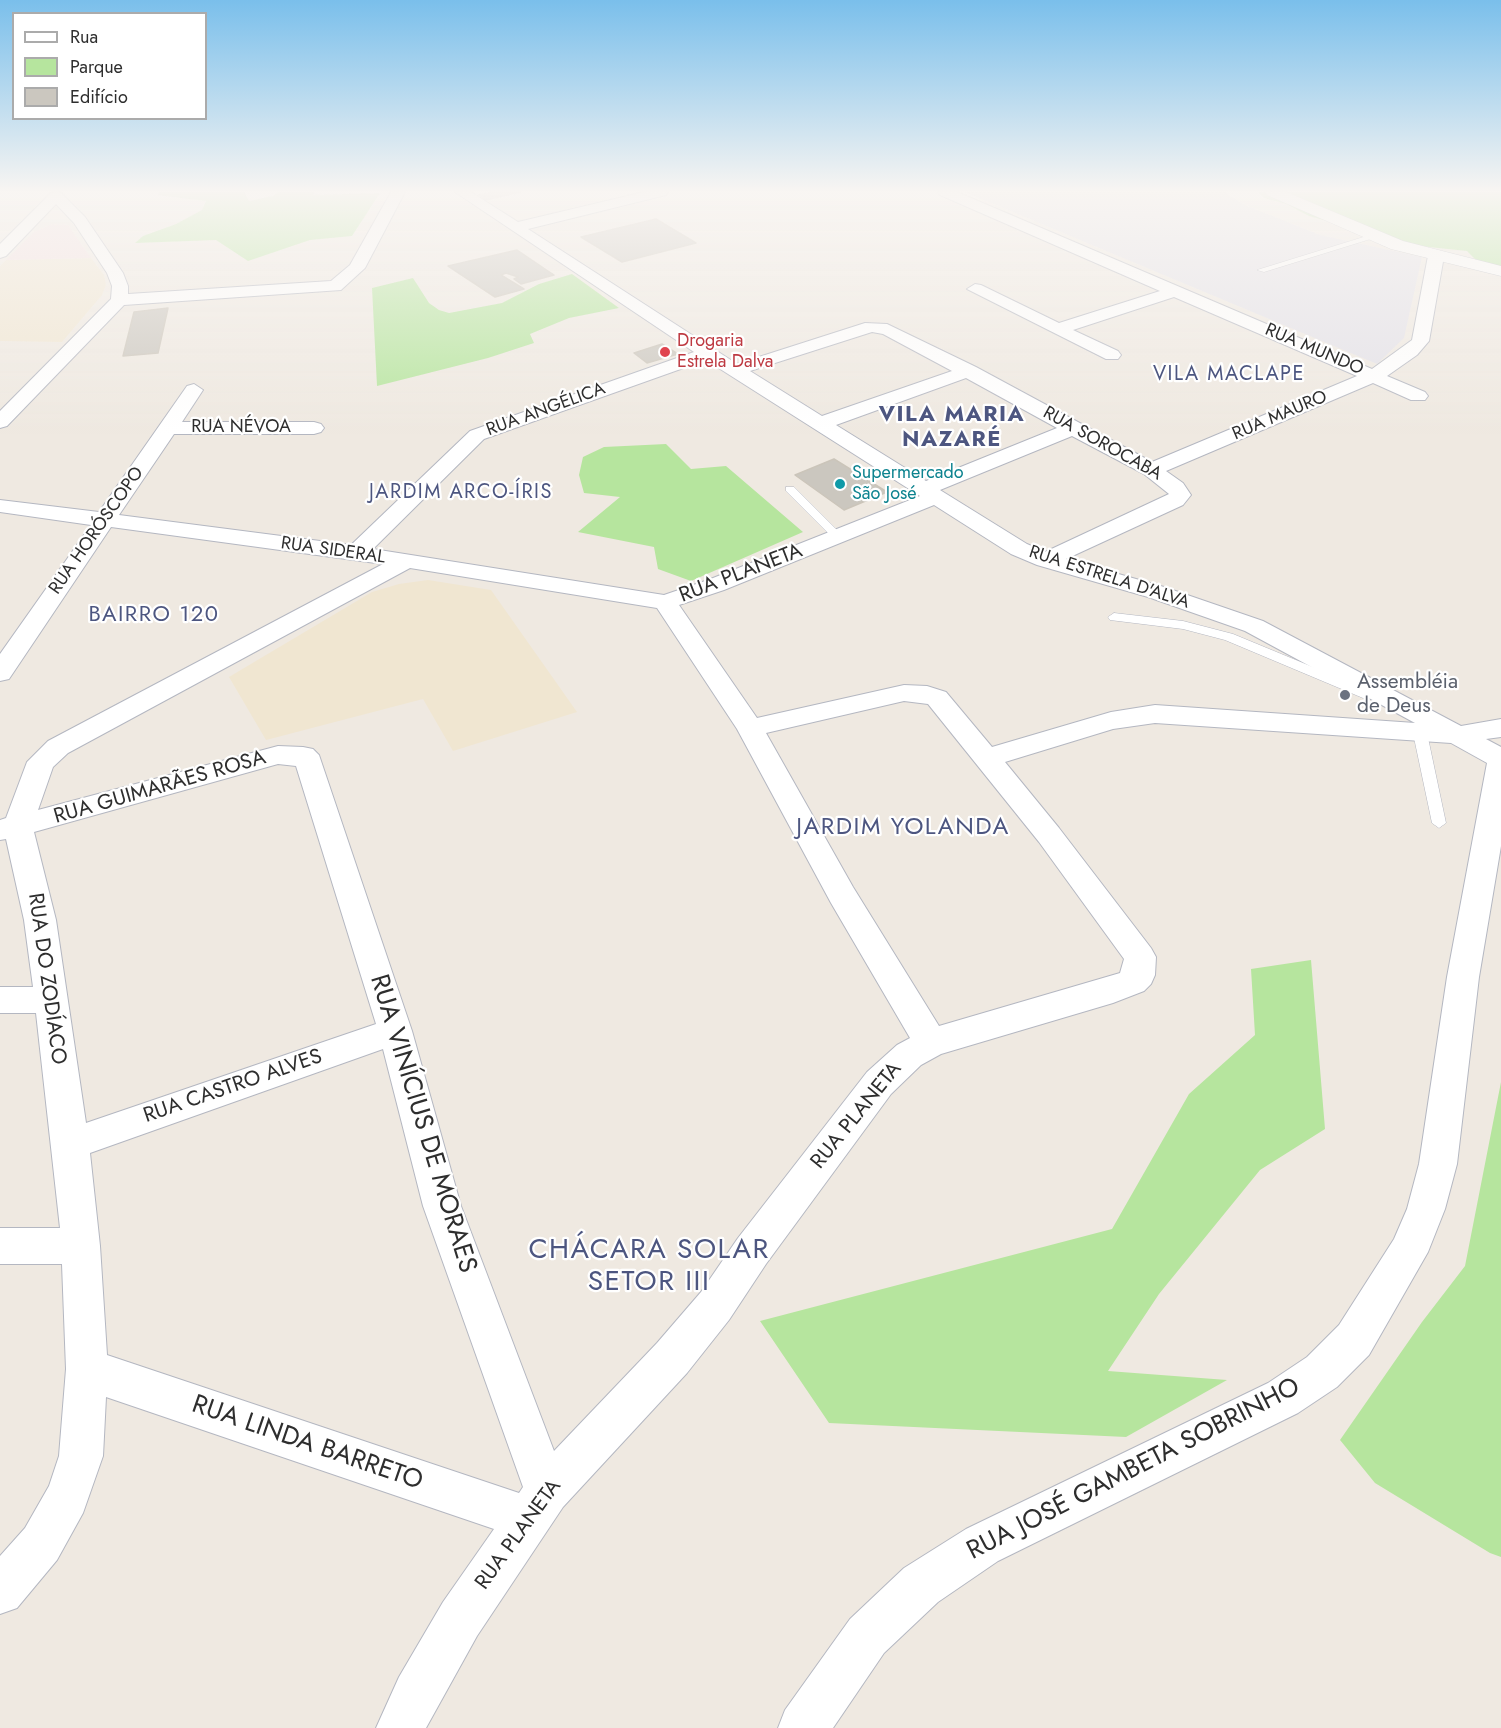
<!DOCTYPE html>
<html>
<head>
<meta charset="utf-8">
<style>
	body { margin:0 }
	#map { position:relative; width:1501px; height:1728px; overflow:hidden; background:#efe9e1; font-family:Jost,sans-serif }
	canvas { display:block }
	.legend { position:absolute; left:12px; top:12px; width:195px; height:108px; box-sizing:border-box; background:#fff; border:2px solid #ababab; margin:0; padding:8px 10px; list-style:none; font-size:18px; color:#2e2e2e }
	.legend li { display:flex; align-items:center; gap:12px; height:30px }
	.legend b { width:30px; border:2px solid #ababab }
</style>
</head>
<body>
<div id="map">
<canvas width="1501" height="1728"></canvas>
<ul class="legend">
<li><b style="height:8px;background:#fff"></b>Rua</li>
<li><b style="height:16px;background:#b6e59e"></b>Parque</li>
<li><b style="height:16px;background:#cbc7bf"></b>Edifício</li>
</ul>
</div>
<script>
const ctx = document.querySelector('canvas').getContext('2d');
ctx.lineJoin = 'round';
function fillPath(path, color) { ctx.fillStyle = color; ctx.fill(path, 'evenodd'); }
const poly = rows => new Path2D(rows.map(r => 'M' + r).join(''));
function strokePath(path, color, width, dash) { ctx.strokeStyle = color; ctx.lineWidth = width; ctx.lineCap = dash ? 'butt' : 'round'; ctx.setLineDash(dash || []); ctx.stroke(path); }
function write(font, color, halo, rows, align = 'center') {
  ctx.font = font + ' Jost,sans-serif'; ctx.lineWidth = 4.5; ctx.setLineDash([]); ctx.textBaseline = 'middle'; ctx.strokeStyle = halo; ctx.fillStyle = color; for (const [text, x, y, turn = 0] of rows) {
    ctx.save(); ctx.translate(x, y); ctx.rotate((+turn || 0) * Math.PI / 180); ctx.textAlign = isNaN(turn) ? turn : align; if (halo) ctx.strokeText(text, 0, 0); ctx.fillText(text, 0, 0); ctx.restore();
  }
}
fillPath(poly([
	[965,192,1224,192,1245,205,1320,235,1422,257,1404,338,1377,364]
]), '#e3e1e8');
fillPath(poly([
	[91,258,104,275,106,285,102,295,62,342,0,341,0,266,6,260],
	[428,580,491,590,577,712,453,751,423,699,266,740,229,677,372,592,399,584]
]), '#f0e6d1');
fillPath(poly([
	[52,224,68,225,91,258,6,260,34,232]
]), '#f5dfe0');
fillPath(poly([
	[160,192,244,192,249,201,273,196,278,192,315,192,313,195,380,193,352,236,310,240,248,261,216,240,135,243,143,236,176,224,202,210,206,201,158,195],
	[1258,192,1501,192,1501,272,1477,261,1467,251,1419,246,1356,229,1309,216,1286,204,1264,198],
	[572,274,619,308,569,318,530,334,534,343,488,358,377,386,372,288,413,278,429,303,439,310,449,313,502,303,539,284],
	[666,444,691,469,726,466,803,532,691,581,658,569,654,547,578,532,620,497,584,493,579,475,583,457,604,447],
	[1311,960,1325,1129,1260,1170,1159,1294,1108,1371,1227,1380,1126,1437,829,1423,760,1321,1112,1229,1189,1094,1255,1035,1251,969],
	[1501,1082,1501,1557,1490,1553,1375,1483,1340,1440,1422,1322,1465,1266]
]), '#b6e59e');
const building = poly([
	[493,192,520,192,486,200,479,195,493,192],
	[656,219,696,243,622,262,581,237,656,219],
	[517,250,554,275,521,284,514,279,518,277,506,273,501,275,524,289,495,297,448,266,517,250],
	[168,308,158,353,123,356,134,312,168,308],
	[662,344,678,354,647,363,634,353,662,344],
	[834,459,887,492,844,510,795,475,834,459]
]);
fillPath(building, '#cbc7bf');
strokePath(building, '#cbc5ba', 1.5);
const service = poly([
	[1370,235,1377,237,1264,272,1257,270,1370,235],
	[786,487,794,487,841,534,841,538,833,538,786,491,786,487],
	[1114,613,1183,621,1233,634,1373,692,1375,695,1373,698,1363,698,1225,640,1183,629,1110,620,1108,617,1114,613],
	[1420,729,1427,733,1446,823,1439,828,1432,823,1413,733,1420,729]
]);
const minor = poly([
	[57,192,61,193,85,217,123,273,128,286,128,294,331,281,350,265,391,192,405,192,365,268,341,290,124,305,7,426,0,428,0,411,111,299,112,286,107,273,74,223,56,204,6,256,0,258,0,244,51,193,57,192],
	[455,192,471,192,518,222,644,192,668,192,666,195,528,229,737,364,865,323,887,324,976,367,1152,462,1357,376,1174,297,1073,330,1118,351,1121,355,1118,359,1106,359,967,289,975,284,981,285,1059,323,1160,291,940,195,938,192,957,192,1372,369,1412,340,1428,256,1436,251,1444,256,1429,341,1417,355,1387,376,1425,392,1428,396,1425,400,1411,400,1373,383,1166,471,1183,483,1191,495,1183,505,1066,559,1164,587,1263,621,1461,726,1501,719,1501,737,1486,739,1501,747,1501,846,1479,977,1457,1164,1445,1209,1428,1252,1369,1355,1337,1387,1298,1413,998,1561,938,1602,884,1653,833,1728,778,1728,785,1710,850,1619,904,1568,966,1529,1268,1383,1307,1357,1339,1325,1394,1239,1407,1209,1419,1164,1447,977,1487,763,1451,743,1155,723,1113,729,1005,762,1059,828,1151,948,1156,957,1155,975,1151,984,1144,991,1113,1003,941,1054,921,1065,891,1094,766,1264,729,1320,687,1373,563,1507,477,1636,426,1728,376,1728,399,1677,443,1602,494,1529,106,1397,103,1456,83,1513,57,1560,17,1608,0,1614,0,1556,25,1528,49,1486,59,1456,66,1369,62,1264,0,1264,0,1228,60,1228,36,1013,0,1013,0,987,33,987,24,920,6,839,0,840,0,820,6,818,27,762,48,741,383,564,111,527,9,679,0,681,0,654,91,525,0,512,0,500,99,512,187,386,194,384,203,390,182,422,314,422,321,424,324,428,321,432,314,434,174,434,119,515,351,545,470,431,694,352,455,192],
	[872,332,883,334,952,371,822,416,750,371,872,332],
	[706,360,920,496,708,580,664,595,373,549,484,439,706,360],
	[966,378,1057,428,926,481,836,425,966,378],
	[1072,436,1144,474,1169,494,1045,552,1027,544,940,490,1072,436],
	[934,505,1011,554,1037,565,1148,597,1245,631,1415,723,1155,705,1111,712,992,747,946,692,927,686,904,685,757,718,679,605,724,590,934,505],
	[410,568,657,608,737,729,831,903,910,1038,897,1045,867,1072,738,1238,701,1292,657,1343,554,1451,461,1206,412,1031,319,755,313,749,303,747,278,746,38,810,53,767,68,753,410,568],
	[904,701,928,704,1039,842,1124,959,1120,973,939,1026,853,887,766,733,904,701],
	[278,764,296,766,376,1024,86,1123,56,920,34,832,278,764],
	[383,1049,423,1206,523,1487,519,1493,107,1355,100,1246,90,1153,383,1049]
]);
const tertiary = poly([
	[1265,192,1286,192,1403,241,1501,266,1501,276,1391,249,1267,195,1265,192]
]);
strokePath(service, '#b4b7c1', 1);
strokePath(minor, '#b4b7c1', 2);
strokePath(tertiary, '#b4b7c1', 1);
fillPath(service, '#fff');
fillPath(minor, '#fff');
fillPath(tertiary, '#fff');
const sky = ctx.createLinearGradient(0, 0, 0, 434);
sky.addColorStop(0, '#7abfeb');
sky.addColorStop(0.44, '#f8f5f2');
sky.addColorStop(1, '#f8f5f200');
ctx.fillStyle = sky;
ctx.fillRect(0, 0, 1501, 434);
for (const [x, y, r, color] of [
	[665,352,6,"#e0444e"],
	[840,484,6,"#0f9aa8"],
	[1345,695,6,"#6b7280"]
]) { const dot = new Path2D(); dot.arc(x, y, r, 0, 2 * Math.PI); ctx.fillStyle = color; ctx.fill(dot); strokePath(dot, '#fff', 2); }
write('18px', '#be3a42', '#fff', [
	["Drogaria",677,342],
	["Estrela Dalva",677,363]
], 'left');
write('18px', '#2e2e2e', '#fff', [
	["RUA MUNDO",1314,350,23],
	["RUA ANGÉLICA",546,410,-20],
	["RUA MAURO",1280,416,-23],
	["RUA NÉVOA",241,428],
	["RUA SOROCABA",1102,444,29],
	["RUA HORÓSCOPO",97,531,-55],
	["RUA SIDERAL",333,551,8],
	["RUA ESTRELA D'ALVA",1109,578,18]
]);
write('18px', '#0d838f', '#fff', [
	["Supermercado",852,474],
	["São José",852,495]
], 'left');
ctx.letterSpacing = '1.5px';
write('20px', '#4d5680', '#fff', [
	["VILA MACLAPE",1229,375],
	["JARDIM ARCO-ÍRIS",461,493]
]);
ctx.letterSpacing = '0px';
write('21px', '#2e2e2e', '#fff', [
	["RUA PLANETA",741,574,-21],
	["RUA GUIMARÃES ROSA",160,788,-16],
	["RUA DO ZODÍACO",46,979,82],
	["RUA CASTRO ALVES",233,1087,-19],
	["RUA PLANETA",857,1116,-51],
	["RUA PLANETA",519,1535,-54]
]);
write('21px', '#5b616d', '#fff', [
	["Assembléia",1357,683],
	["de Deus",1357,707]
], 'left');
ctx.letterSpacing = '1.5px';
write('bold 22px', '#4d5680', '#fff', [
	["VILA MARIA",952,416],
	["NAZARÉ",952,441]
]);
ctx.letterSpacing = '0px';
ctx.letterSpacing = '1.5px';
write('22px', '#4d5680', '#fff', [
	["BAIRRO 120",154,616]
]);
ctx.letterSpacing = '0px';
ctx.letterSpacing = '1.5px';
write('24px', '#4d5680', '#fff', [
	["JARDIM YOLANDA",903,828]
]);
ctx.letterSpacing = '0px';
write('26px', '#2e2e2e', '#fff', [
	["RUA VINÍCIUS DE MORAES",422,1124,73],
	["RUA LINDA BARRETO",307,1444,19],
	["RUA JOSÉ GAMBETA SOBRINHO",1134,1470,-27]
]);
ctx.letterSpacing = '1.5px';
write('28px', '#4d5680', '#fff', [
	["CHÁCARA SOLAR",649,1251],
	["SETOR III",649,1283]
]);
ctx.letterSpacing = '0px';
</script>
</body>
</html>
